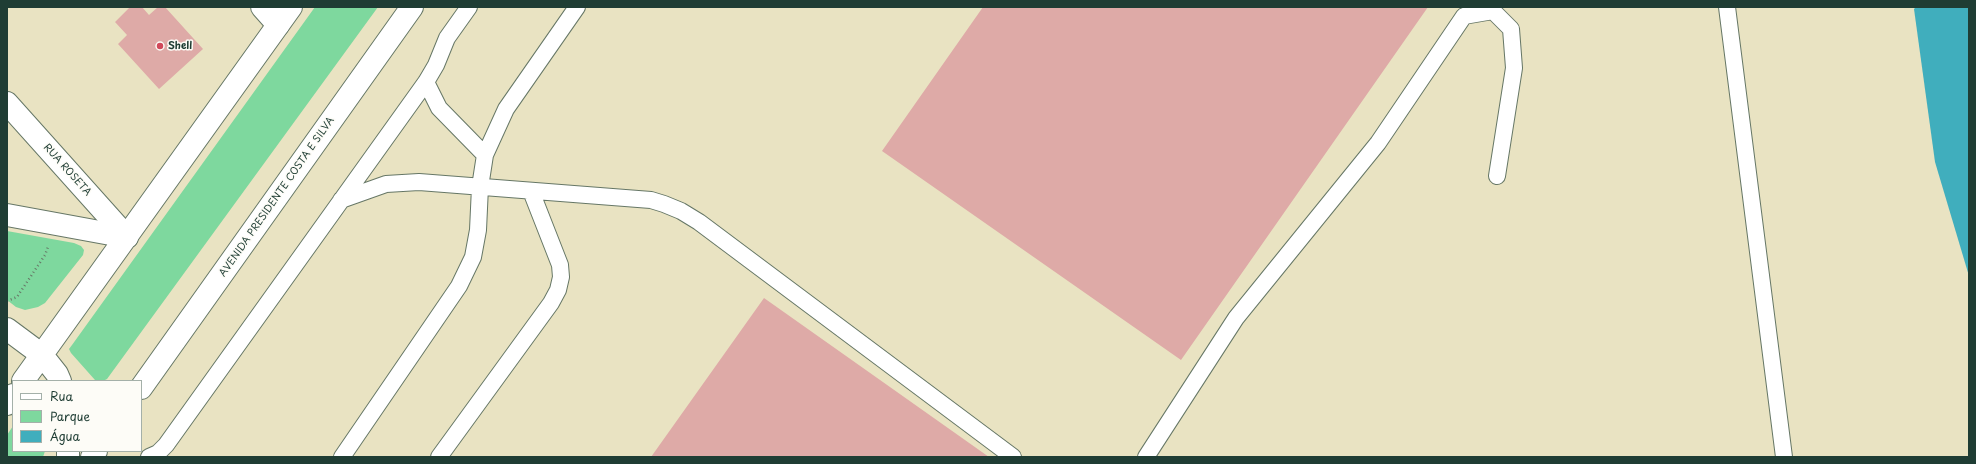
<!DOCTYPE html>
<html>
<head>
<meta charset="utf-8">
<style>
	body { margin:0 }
	#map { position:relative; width:1976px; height:464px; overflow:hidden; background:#e9e3c2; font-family:"Playpen Sans",sans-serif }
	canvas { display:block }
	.frame { position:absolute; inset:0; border:8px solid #1f3d34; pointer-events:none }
	.legend { position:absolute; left:12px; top:380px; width:130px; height:72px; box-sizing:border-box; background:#fdfcf7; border:1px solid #a4b0a9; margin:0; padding:5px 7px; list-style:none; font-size:12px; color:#1f3d34 }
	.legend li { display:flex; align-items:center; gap:8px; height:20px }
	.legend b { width:20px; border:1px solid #a4b0a9 }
</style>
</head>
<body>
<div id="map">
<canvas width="1976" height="464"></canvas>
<div class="frame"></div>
<ul class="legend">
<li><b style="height:5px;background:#fff"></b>Rua</li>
<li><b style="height:11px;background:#7ed89e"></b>Parque</li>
<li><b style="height:11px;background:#40aebd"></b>Água</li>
</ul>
</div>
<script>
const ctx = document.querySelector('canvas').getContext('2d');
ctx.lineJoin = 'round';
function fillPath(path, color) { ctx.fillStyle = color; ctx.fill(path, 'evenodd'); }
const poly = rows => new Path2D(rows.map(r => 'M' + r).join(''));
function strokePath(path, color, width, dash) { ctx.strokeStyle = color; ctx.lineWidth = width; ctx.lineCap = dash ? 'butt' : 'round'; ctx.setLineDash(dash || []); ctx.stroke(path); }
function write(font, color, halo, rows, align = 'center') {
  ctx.font = font + ' "Playpen Sans",sans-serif'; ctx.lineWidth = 3; ctx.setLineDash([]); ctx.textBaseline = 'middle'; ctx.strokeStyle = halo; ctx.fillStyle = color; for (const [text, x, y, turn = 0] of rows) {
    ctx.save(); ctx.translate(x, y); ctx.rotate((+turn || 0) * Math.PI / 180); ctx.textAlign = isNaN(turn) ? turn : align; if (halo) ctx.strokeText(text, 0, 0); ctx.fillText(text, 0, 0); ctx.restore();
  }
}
fillPath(poly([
	[315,7,378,7,107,379,103,381,95,380,71,353,69,349,72,345],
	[7,231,74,243,81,246,84,250,83,255,45,303,38,307,25,310,16,307,7,300],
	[13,426,13,451,45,451,43,457,7,457,7,435]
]), '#7ed89e');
fillPath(poly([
	[1916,7,1969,7,1969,276,1935,162,1914,9]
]), '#40aebd');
fillPath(poly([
	[130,7,142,7,149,15,158,7,165,7,203,49,159,89,118,44,127,35,115,22],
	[983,7,1428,7,1181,360,882,151],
	[764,298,989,457,651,457]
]), '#deaaa7');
const lane = poly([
	[1727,7,1784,457],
	[426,82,439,108,485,155],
	[341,200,386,184,419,182,651,200,664,204,681,211,699,222,1013,457],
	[149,457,158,453,166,445,426,82,436,65,447,38,469,7],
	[342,457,459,286,473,257,478,230,480,187,485,155,506,109,577,7],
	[439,457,551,303,558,290,561,277,560,265,531,191],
	[1146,457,1236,318,1378,143,1464,16,1493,11,1511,29,1514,68,1497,176]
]);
const street = poly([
	[262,7,278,25],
	[7,103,127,237]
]);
const primary = poly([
	[7,329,42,355]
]);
const highway = poly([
	[7,215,127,237],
	[42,355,57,374,60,381],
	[23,381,291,7],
	[141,388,412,7],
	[7,404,13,395],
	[68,457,68,451],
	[92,457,96,451]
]);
strokePath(lane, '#676', 18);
strokePath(street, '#676', 24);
strokePath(primary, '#676', 24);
strokePath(highway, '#676', 24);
strokePath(poly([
	[7,301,17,297,45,255,48,247]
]), '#676', 2.5, [1, 3]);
strokePath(lane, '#fff', 16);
strokePath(street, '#fff', 22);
strokePath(primary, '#fff', 22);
strokePath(highway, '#fff', 22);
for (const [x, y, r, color] of [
	[160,46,4,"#d1495b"]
]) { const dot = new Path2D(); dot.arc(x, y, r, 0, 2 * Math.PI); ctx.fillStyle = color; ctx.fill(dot); strokePath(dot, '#fdfcf7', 1.5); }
write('bold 10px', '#1f3d34', '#fdfcf7', [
	["Shell",168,46]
], 'left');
write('10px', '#1f3d34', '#fdfcf7', [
	["RUA ROSETA",67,170,48],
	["AVENIDA PRESIDENTE COSTA E SILVA",277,197,-55]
]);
</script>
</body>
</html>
